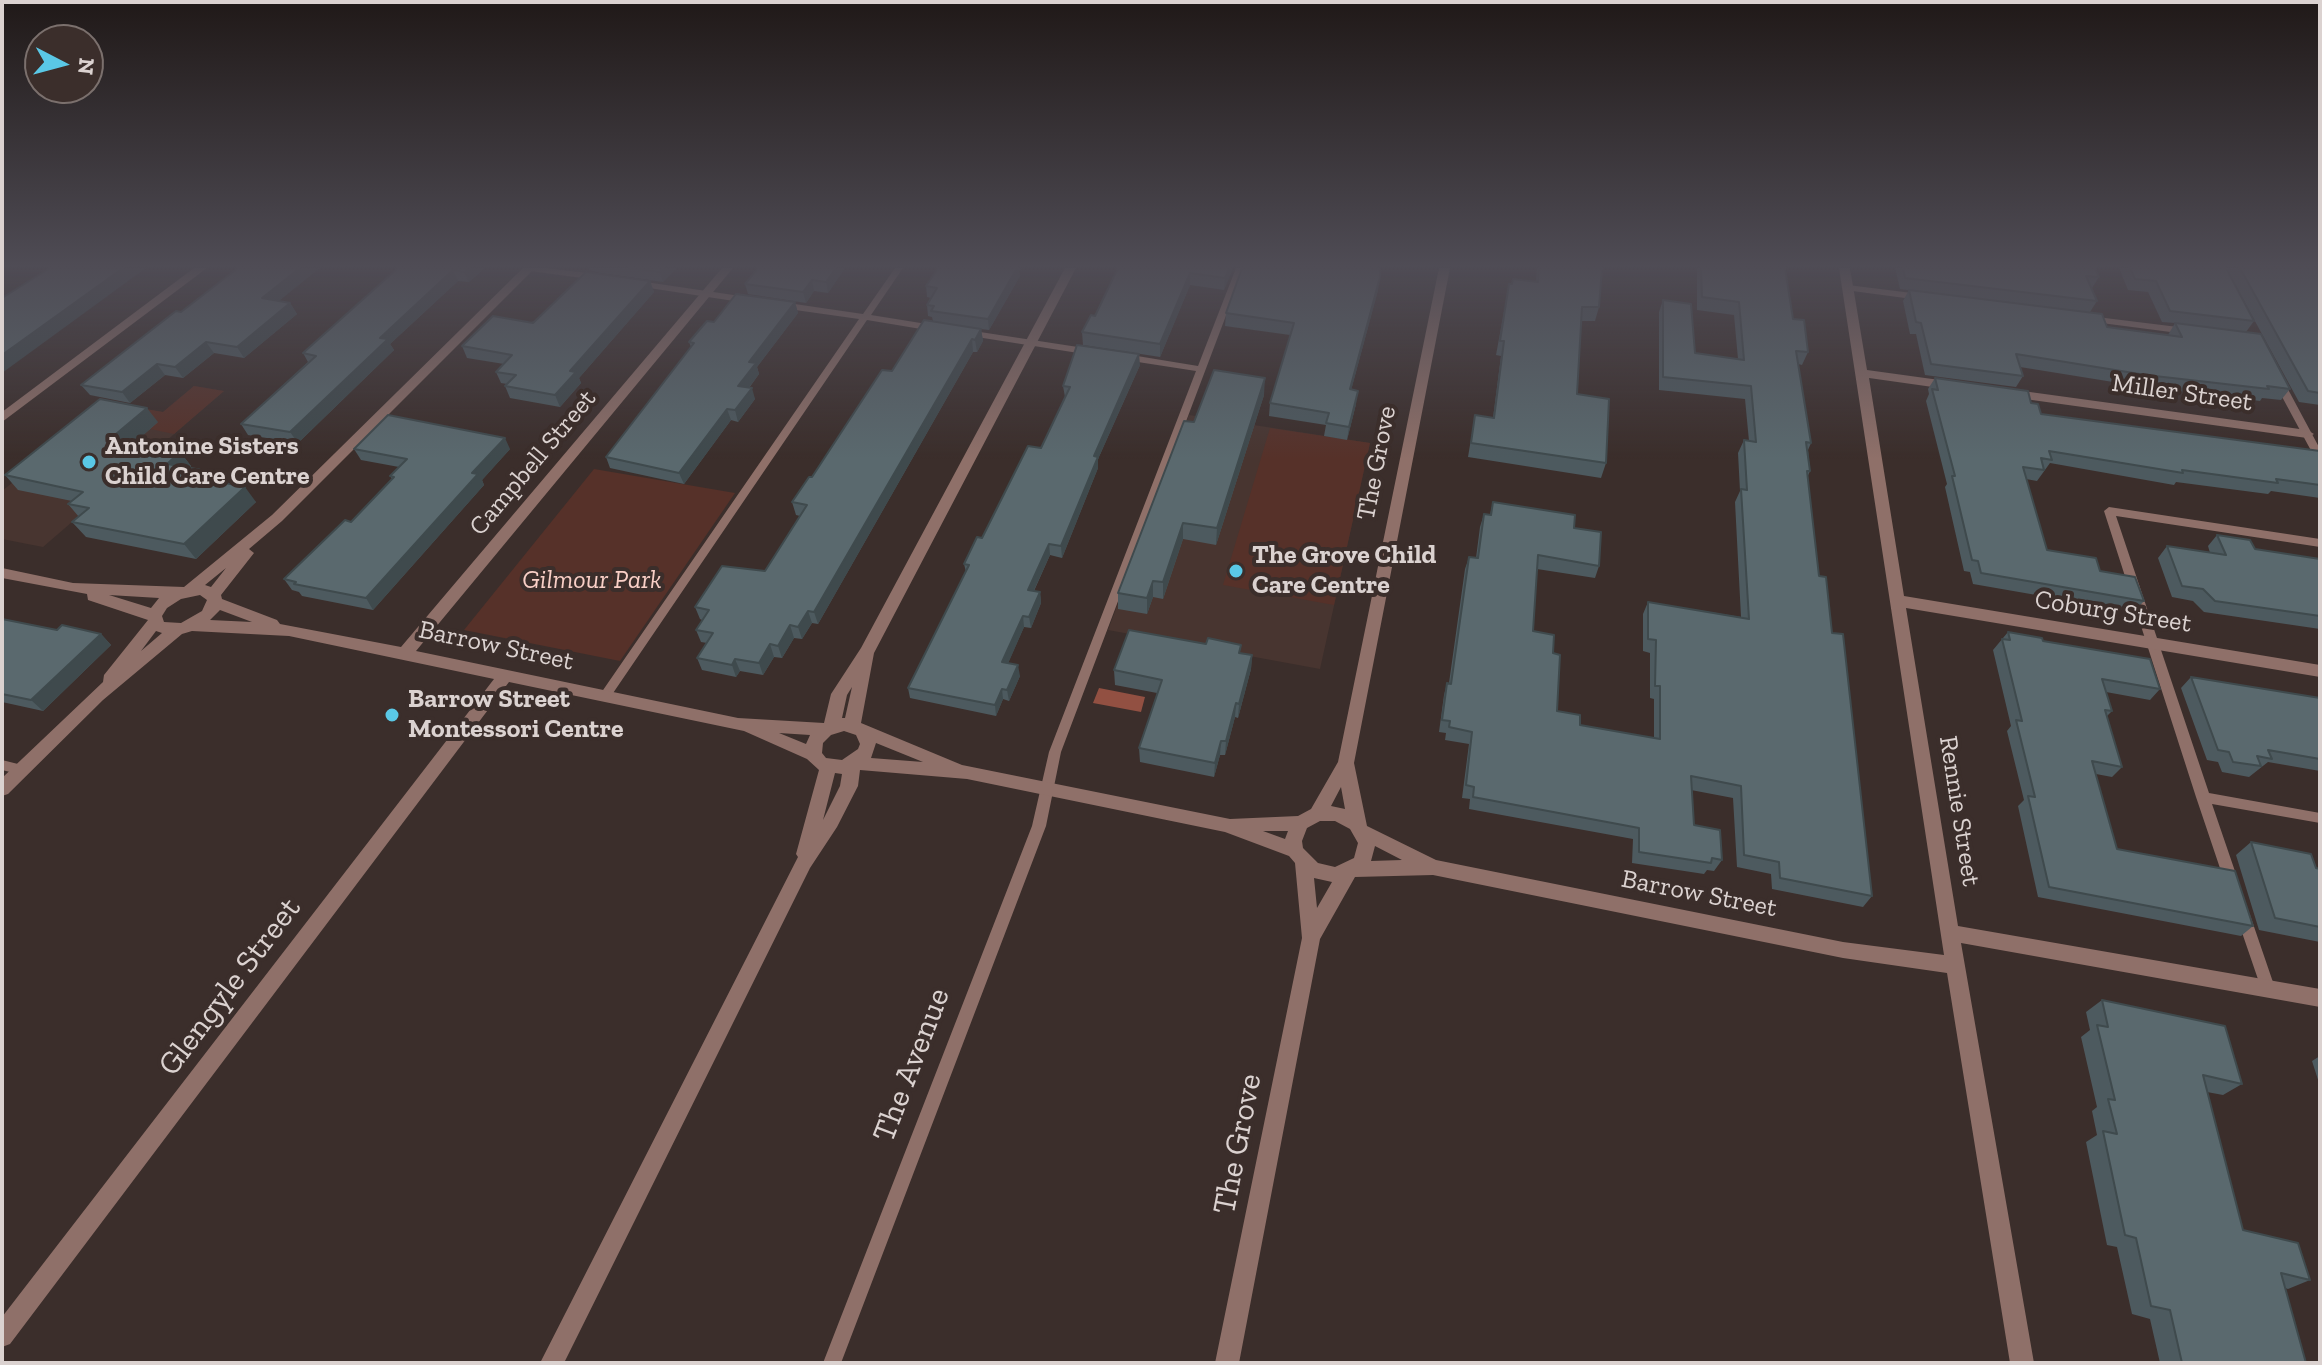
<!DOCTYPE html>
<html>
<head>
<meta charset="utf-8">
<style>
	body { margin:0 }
	#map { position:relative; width:2322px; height:1365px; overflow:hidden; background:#3b2e2b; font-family:"Zilla Slab",serif }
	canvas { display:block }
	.frame { position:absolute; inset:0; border:4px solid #dbd2d0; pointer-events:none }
	.north { position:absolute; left:24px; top:24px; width:80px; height:80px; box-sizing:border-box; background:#3b2e2b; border:2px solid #7b706d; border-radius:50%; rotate:96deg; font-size:22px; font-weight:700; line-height:32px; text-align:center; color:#dbd2d0 }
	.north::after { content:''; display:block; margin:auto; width:28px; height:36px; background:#5ac8e6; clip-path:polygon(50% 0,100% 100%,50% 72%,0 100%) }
</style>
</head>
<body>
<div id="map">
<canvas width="2322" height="1365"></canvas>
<div class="frame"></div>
<div class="north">N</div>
</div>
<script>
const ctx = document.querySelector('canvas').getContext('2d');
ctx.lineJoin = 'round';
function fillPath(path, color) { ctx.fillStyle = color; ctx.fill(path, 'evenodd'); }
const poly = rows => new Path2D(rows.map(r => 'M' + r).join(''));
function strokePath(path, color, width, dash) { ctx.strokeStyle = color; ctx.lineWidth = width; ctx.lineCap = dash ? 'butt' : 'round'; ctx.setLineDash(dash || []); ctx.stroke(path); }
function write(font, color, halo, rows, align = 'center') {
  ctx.font = font + ' "Zilla Slab",serif'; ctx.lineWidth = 8; ctx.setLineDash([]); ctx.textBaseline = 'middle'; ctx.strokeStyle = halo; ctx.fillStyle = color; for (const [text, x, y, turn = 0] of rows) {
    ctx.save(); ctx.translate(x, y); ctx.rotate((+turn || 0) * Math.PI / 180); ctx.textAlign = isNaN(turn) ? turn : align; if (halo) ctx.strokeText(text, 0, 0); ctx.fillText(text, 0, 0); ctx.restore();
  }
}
fillPath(poly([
	[194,386,224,391,43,547,2,539,2,491,111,403,163,412],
	[1189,415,1370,443,1320,669,1108,630]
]), '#483530');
fillPath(poly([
	[194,386,224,391,174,434,150,429,140,408,163,412],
	[1270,428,1370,443,1334,605,1223,585],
	[594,469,735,493,620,661,464,630]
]), '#563129');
fillPath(poly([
	[1099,688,1145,697,1141,712,1093,703]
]), '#925042');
fillPath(poly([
	[526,268,546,268,597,274,601,277,597,280,530,271,526,268],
	[895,268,903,268,871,315,933,325,938,328,933,331,867,320,609,699,601,699,599,696,601,693,859,319,781,308,776,305,781,302,863,314,895,268],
	[1236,268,1244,268,1061,752,1046,826,841,1363,823,1363,1032,826,1049,752,1196,371,1125,360,1120,357,1125,354,1198,366,1236,268],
	[639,281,747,297,751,300,747,303,636,286,635,284,639,281],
	[1848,285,1920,294,1924,297,1920,300,1845,290,1844,288,1848,285],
	[2089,316,2186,328,2191,331,2186,334,2086,321,2086,317,2089,316],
	[967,330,1091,349,1096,352,1091,355,964,335,964,331,967,330],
	[2278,377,2283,380,2320,449,2320,461,2315,458,2273,380,2278,377],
	[2109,507,2320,539,2320,547,2116,516,2209,793,2320,813,2320,823,2212,804,2239,883,2237,887,2232,889,2227,887,2225,883,2196,797,2104,511,2109,507],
	[2,760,26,766,28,770,26,774,22,775,2,770,2,760],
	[2243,909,2248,911,2250,915,2275,988,2273,993,2268,995,2263,993,2261,988,2236,915,2238,911,2243,909]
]), '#8f7069');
fillPath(poly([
	[194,268,207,268,2,422,2,412,194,268],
	[523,268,535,268,282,521,249,549,254,553,221,595,222,599,277,620,280,624,401,647,722,268,733,268,416,651,738,718,824,723,831,694,861,648,1065,268,1076,268,874,653,861,723,962,765,1230,819,1298,816,1311,809,1338,762,1439,268,1450,268,1354,763,1367,826,1436,860,1843,942,1944,955,1839,268,1850,268,1867,370,1954,382,1960,386,1954,390,1869,378,1904,596,2320,665,2320,677,1906,608,1958,926,2320,989,2320,1007,1961,943,2034,1363,2010,1363,1947,973,1843,958,1433,875,1355,877,1320,939,1239,1363,1215,1363,1302,938,1295,863,1289,856,1225,832,967,779,860,770,858,786,837,827,810,868,564,1363,540,1363,798,857,796,854,819,770,807,759,744,731,509,682,10,1344,2,1347,2,1317,494,679,289,636,192,631,182,634,103,700,8,794,2,796,2,778,103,682,104,675,148,620,88,600,87,594,2,578,2,568,73,583,184,587,272,515,523,268],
	[226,568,211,587,205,585,226,568],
	[109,595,159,598,151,608,109,595],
	[200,595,207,600,202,611,181,623,164,622,162,616,167,608,181,599,200,595],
	[220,610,252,622,210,620,220,610],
	[156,631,162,633,141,651,156,631],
	[852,687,845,718,842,718,847,695,852,687],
	[844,731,856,735,860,744,858,749,842,760,826,758,822,753,823,743,831,735,844,731],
	[779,733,810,735,806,744,779,733],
	[876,743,923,762,871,758,876,743],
	[835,773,842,774,840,786,823,820,835,773],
	[1341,787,1345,809,1331,806,1341,787],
	[1320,821,1335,821,1350,829,1358,843,1354,858,1335,867,1318,863,1303,848,1302,841,1307,828,1320,821],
	[1263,831,1288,831,1285,839,1263,831],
	[1375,846,1402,860,1371,861,1375,846],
	[1314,878,1332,882,1317,908,1314,878],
	[2008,389,2307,430,2314,434,2307,438,2003,396,2002,393,2008,389]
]), '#8f7069');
fillPath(poly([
	[398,268,485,268,469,282,458,281,390,344,394,350,298,443,248,435,241,424,308,362,303,353],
	[588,268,677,268,663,282,600,273,589,270],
	[758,268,845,268,828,293,814,291,806,303,748,294,745,284],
	[1118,268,1233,268,1224,290,1190,285,1160,357,1083,345,1082,332,1095,316],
	[1537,268,1602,268,1599,307,1595,321,1581,321,1577,394,1606,463,1601,478,1468,457,1475,415,1493,418,1501,356,1496,355,1509,284,1536,282],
	[1697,268,1785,268,1793,319,1808,352,1802,365,1798,364,1811,443,1808,450,1810,471,1807,478,1819,576,1832,633,1872,896,1863,907,1772,889,1771,874,1737,867,1733,798,1691,790,1694,825,1722,860,1714,871,1707,870,1704,874,1632,863,1633,839,1469,809,1470,799,1462,798,1469,744,1445,740,1446,733,1439,732,1444,695,1447,683,1449,683,1465,569,1469,557,1476,558,1480,527,1484,514,1490,515,1493,502,1574,528,1599,566,1595,578,1537,569,1533,631,1553,653,1557,711,1580,725,1654,738,1654,699,1650,698,1650,653,1643,651,1643,614,1648,602,1741,617,1735,502,1740,491,1738,453,1744,440,1749,441,1745,399,1659,390,1659,312,1663,300,1695,353,1738,359,1734,315,1697,310],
	[1895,268,2095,268,2099,277,2092,288,2097,301,2090,312,2107,327,2168,335,2175,323,2162,322,2148,292,2128,290,2119,268,2226,268,2254,321,2246,332,2290,389,2281,400,2262,398,2260,401,2138,386,2020,367,2023,376,2016,387,1925,375,1916,334,1910,334,1903,301,1909,290,2005,302,1900,289],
	[2226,268,2308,268,2320,269,2320,405,2299,402],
	[1019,272,1020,276,989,330,981,329,983,341,977,352,973,352,818,624,812,623,802,639,794,638,782,658,774,657,763,675,740,671,736,677,702,670,697,658,707,643,701,642,696,630,702,620,700,619,695,607,765,571,800,516,796,515,792,502,892,371,933,321,932,317,928,316,927,305,931,298,927,297,926,286],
	[650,281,654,292,579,378,581,383,560,407,510,398,505,386,507,384,501,383,496,372,504,364,467,358,462,346],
	[1378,290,1351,390,1356,404,1347,440,1324,436,1326,425,1269,416,1270,403,1290,335,1225,326,1226,313],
	[279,301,290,303,297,314,244,358,214,353,183,378,165,375,130,403,90,395,81,385,181,312],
	[795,302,798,313,757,367,759,374,749,388,755,399,738,422,731,420,684,484,610,468,606,457,691,347,689,342,714,322],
	[1140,365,1098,459,1098,468,1062,558,1050,555,1034,591,1040,592,1041,603,1031,628,1024,627,1008,663,1020,676,1009,701,1003,699,996,716,910,698,908,688,966,572,964,564,1041,448,1065,397,1063,386],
	[1935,378,2031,403,2041,414,2320,451,2320,498,2271,491,2268,494,2176,482,2174,485,2050,463,2037,481,2026,479,2047,550,2100,571,2144,601,2134,612,1973,584,1970,572,1964,571,1945,487,1947,484,1926,401,1929,394,1928,389],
	[1264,395,1216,545,1183,539,1163,599,1153,597,1147,614,1118,609,1118,593,1194,422],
	[158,422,134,443,180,452,191,466,190,468,208,471,216,481,256,502,196,559,86,537,72,522,79,517,68,504,72,501,18,490,5,475],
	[354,449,510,449,482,480,484,485,373,610,302,596,299,592,292,590,284,579,351,522,392,479,390,476,399,467,361,460],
	[2217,535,2255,549,2320,559,2320,629,2204,612,2193,601,2172,597,2158,558,2167,546,2210,553,2208,546],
	[2,619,57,630,101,634,111,645,43,711,2,702],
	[2008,632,2043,641,2160,689,2150,700,2106,692,2112,711,2107,716,2122,767,2112,777,2096,774,2117,849,2253,926,2241,936,2038,897,2018,806,2024,800,2007,731,2011,726,1993,650],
	[1241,653,1252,655,1251,669,1238,718,1235,717,1225,755,1220,755,1214,777,1140,762,1139,748,1157,693,1115,685,1114,670],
	[2191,677,2320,698,2320,771,2268,762,2249,777,2222,772,2218,762,2207,760,2181,688],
	[2251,842,2320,869,2320,942,2259,930,2236,855],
	[2102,1000,2242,1084,2223,1095,2207,1092,2243,1230,2310,1280,2288,1289,2285,1288,2306,1363,2160,1363,2150,1319,2132,1314,2117,1247,2107,1245,2086,1142,2097,1135,2092,1111,2097,1107,2081,1037,2090,1030,2086,1012],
	[2320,1056,2320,1086,2312,1061]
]), '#4d5a5f');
fillPath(poly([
	[123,268,146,268,2,373,2,355],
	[300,268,320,268,269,309,262,298],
	[469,268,485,268,469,282,464,272],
	[664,268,677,268,663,282,660,272],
	[836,268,845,268,828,293,826,282],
	[1016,268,1022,268,1019,272,1020,276,989,330,988,319],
	[1229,268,1233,268,1224,290,1225,278],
	[453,270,458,281,390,344,394,350,298,443,290,432,380,338],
	[1190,273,1190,285,1160,357,1160,344],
	[1380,277,1378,290,1348,402,1350,389],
	[812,280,814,291,806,303,803,292],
	[650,281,654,292,579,378,581,383,560,407,555,395,570,371],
	[795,302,798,313,757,367,759,374,742,397,738,386,749,362],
	[290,303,297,314,244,358,237,347],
	[981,329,983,341,977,352,975,340],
	[972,339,973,352,818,624,814,612],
	[206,342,214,353,183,378,175,367],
	[1139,354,1140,365,1098,459,1098,468,1062,558,1061,546,1094,456],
	[157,364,165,375,130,403,122,392],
	[1265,378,1264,395,1216,545,1217,528],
	[752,388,755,399,738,422,735,410],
	[1358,391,1356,404,1347,440,1349,427],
	[147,408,158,422,122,454,110,439],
	[727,409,731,420,684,484,679,473],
	[505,438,510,449,482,480,484,485,373,610,366,598,472,473],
	[180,452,191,466,178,478,167,464],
	[208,471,219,486,200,478],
	[245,487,256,502,196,559,184,544],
	[1183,523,1183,539,1163,599,1163,582],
	[1049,544,1050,555,1029,601,1028,590],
	[1153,581,1153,597,1147,614,1147,598],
	[1040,592,1041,603,1031,628,1029,617],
	[808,611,812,623,802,639,798,627],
	[1023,616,1024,627,1004,673,1002,662],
	[790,625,794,638,782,658,778,646],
	[101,634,111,645,43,711,31,700],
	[770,644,774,657,763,675,759,663],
	[1252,655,1251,669,1238,718,1239,704],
	[735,659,740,671,736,677,732,665],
	[1018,665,1020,676,1009,701,1007,690],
	[1002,689,1003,699,996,716,995,705],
	[1236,703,1235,717,1225,755,1226,741],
	[1221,741,1220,755,1214,777,1215,763]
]), '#3f4a4d');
const building = poly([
	[50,268,123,268,2,355,2,298,50,268],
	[238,268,300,268,262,298,290,303,237,347,206,342,175,367,157,364,122,392,81,385,176,311,181,312,238,268],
	[398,268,469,268,464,272,453,270,380,338,388,339,290,432,241,424,316,356,303,353,398,268],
	[629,268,664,268,660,272,629,268],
	[758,268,836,268,826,282,812,280,803,292,745,284,758,268],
	[938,268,1017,268,988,319,931,311,934,306,927,305,937,288,926,286,938,268],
	[1118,268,1229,268,1225,278,1190,273,1160,344,1082,332,1091,315,1095,316,1118,268],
	[1242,268,1370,268,1380,269,1380,277,1350,389,1358,391,1349,427,1326,423,1329,413,1270,403,1294,323,1226,313,1242,268],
	[1539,268,1602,268,1599,307,1582,307,1577,394,1609,399,1606,463,1471,443,1475,415,1494,418,1504,341,1500,341,1509,284,1512,284,1513,279,1538,282,1539,268],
	[1701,268,1785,268,1793,319,1804,320,1808,352,1796,351,1811,443,1806,442,1810,471,1807,471,1819,576,1826,577,1832,633,1843,634,1872,896,1780,878,1779,862,1744,855,1741,786,1691,776,1694,825,1720,830,1722,860,1712,858,1711,863,1639,852,1639,828,1473,797,1474,787,1466,785,1472,732,1449,727,1450,721,1442,720,1447,683,1451,684,1469,557,1478,558,1484,514,1491,515,1493,502,1575,515,1574,528,1601,532,1599,566,1538,555,1533,631,1554,635,1553,653,1560,655,1557,711,1580,715,1580,725,1660,739,1660,686,1655,686,1656,640,1648,639,1648,602,1749,619,1741,489,1747,490,1744,440,1756,442,1751,386,1663,377,1663,300,1691,304,1695,353,1744,360,1739,302,1702,297,1701,268],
	[1903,268,2095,268,2099,277,2086,276,2097,301,1905,278,1903,268],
	[2130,268,2226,268,2254,321,2170,311,2156,281,2135,279,2130,268],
	[2240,268,2308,268,2320,269,2320,393,2308,391,2240,268],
	[586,272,650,281,570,371,576,372,555,395,505,386,516,375,496,372,512,355,462,346,493,316,533,323,586,272],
	[1909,290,2102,314,2107,327,2182,337,2175,323,2261,334,2290,389,2267,386,2269,389,2146,375,2016,354,2023,376,1931,364,1921,323,1916,322,1909,290],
	[736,294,795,302,749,362,756,363,738,386,752,388,735,410,727,409,679,473,606,457,694,343,689,342,707,321,714,322,736,294],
	[924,320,981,329,975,340,972,339,814,612,808,611,798,627,790,625,778,646,770,644,759,663,735,659,732,665,697,658,713,633,696,630,709,610,695,607,722,566,765,571,807,505,792,502,809,477,812,477,882,370,892,371,924,320],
	[1077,345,1139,354,1094,456,1098,457,1061,546,1049,544,1028,590,1040,592,1029,617,1023,616,1002,662,1018,665,1007,690,1002,689,995,705,908,688,969,565,964,564,977,537,982,538,1028,446,1041,448,1070,387,1063,386,1077,345],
	[1214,370,1265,378,1217,528,1183,523,1163,582,1153,581,1147,598,1118,593,1184,421,1194,422,1214,370],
	[1935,378,2028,391,2031,403,2038,404,2041,414,2320,451,2320,485,2276,479,2278,483,2182,470,2183,473,2049,451,2052,460,2041,458,2044,470,2023,467,2047,550,2096,558,2100,571,2135,577,2144,601,1981,573,1978,561,1972,560,1952,476,1955,476,1932,389,1938,390,1935,378],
	[100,399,147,408,110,439,180,452,167,464,208,471,200,478,245,487,184,544,72,522,89,508,68,504,83,492,5,475,100,399],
	[388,415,505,438,472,473,478,474,366,598,294,584,296,582,284,579,345,520,351,522,394,477,390,476,407,459,354,449,388,415],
	[2217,535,2250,540,2255,549,2320,559,2320,616,2215,601,2203,589,2182,586,2167,546,2226,555,2217,535],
	[2,619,57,630,62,625,101,634,31,700,2,694,2,619],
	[1129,630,1206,644,1208,638,1241,645,1239,653,1252,655,1239,704,1236,703,1226,741,1221,741,1215,763,1139,748,1162,680,1114,670,1129,630],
	[2008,632,2042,638,2043,641,2150,659,2160,689,2102,679,2112,711,2105,710,2122,767,2092,761,2117,849,2235,871,2253,926,2049,887,2028,796,2035,797,2016,720,2022,721,2002,639,2010,640,2008,632],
	[2191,677,2320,698,2320,759,2268,750,2272,759,2257,756,2261,766,2233,762,2229,752,2218,750,2191,677],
	[2251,842,2311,854,2316,868,2320,869,2320,927,2275,918,2251,842],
	[2102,1000,2225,1026,2242,1084,2203,1075,2243,1230,2298,1243,2310,1280,2281,1273,2306,1363,2182,1363,2170,1310,2151,1306,2136,1238,2125,1235,2103,1131,2117,1134,2108,1099,2115,1100,2097,1025,2108,1027,2102,1000]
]);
fillPath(building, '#5a696e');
strokePath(building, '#3f4a4d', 2);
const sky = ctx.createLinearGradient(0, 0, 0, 459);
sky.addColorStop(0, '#201918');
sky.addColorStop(0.58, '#4f4c55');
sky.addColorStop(1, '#4f4c5500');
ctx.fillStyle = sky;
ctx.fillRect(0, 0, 2322, 459);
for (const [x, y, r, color] of [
	[89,462,8,"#5ac8e6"],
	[1236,571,8,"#5ac8e6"],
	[392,715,8,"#5ac8e6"]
]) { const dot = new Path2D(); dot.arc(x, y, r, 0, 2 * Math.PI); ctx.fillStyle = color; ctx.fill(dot); strokePath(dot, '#3b2e2b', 3); }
write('26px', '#dbd2d0', '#3b2e2b', [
	["Miller Street",2182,393,8],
	["Campbell Street",533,463,-50],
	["The Grove",1377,463,-79],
	["Coburg Street",2113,612,9],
	["Barrow Street",496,646,12],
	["Rennie Street",1959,811,81],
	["Barrow Street",1699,894,11]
]);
write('bold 26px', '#dbd2d0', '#3b2e2b', [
	["Antonine Sisters",105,447],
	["Child Care Centre",105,477],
	["The Grove Child",1252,556],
	["Care Centre",1252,586],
	["Barrow Street",408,700],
	["Montessori Centre",408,730]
], 'left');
write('italic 26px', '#f9cfc6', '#3b2e2b', [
	["Gilmour Park",592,581]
]);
write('32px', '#dbd2d0', '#3b2e2b', [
	["Glengyle Street",230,987,-53],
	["The Avenue",912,1065,-69],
	["The Grove",1238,1144,-79]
]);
</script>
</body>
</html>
